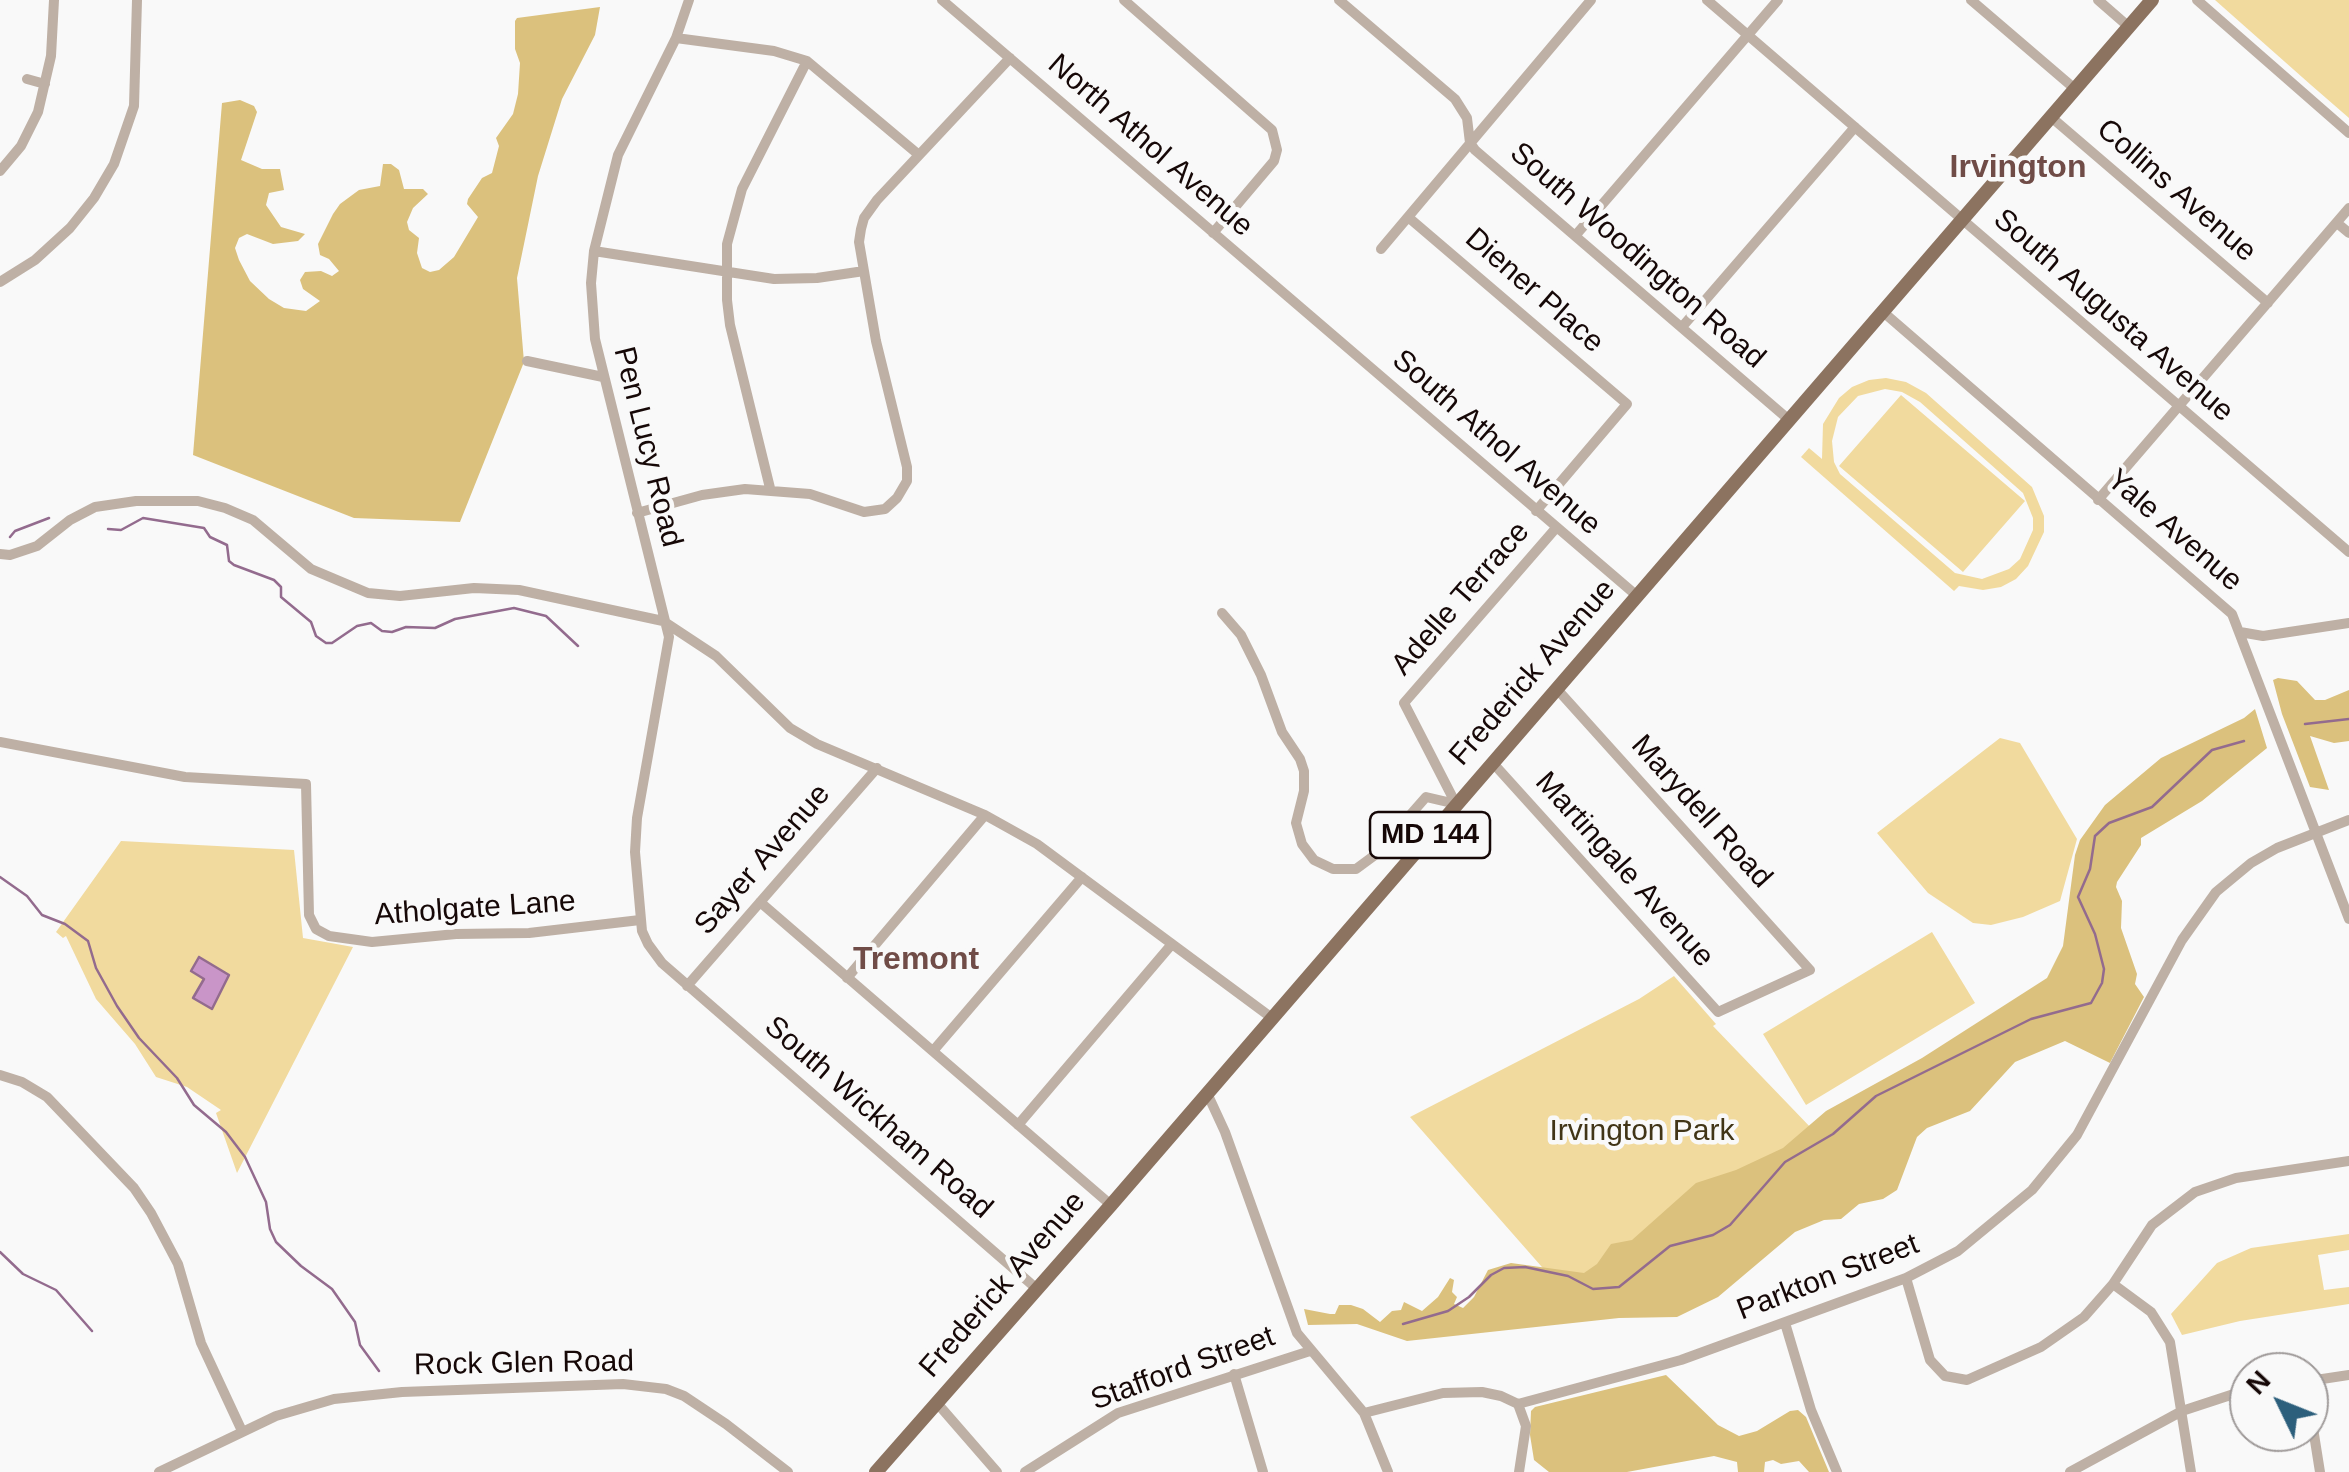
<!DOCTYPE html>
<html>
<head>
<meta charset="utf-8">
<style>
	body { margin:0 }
	#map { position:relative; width:2349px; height:1472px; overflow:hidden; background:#f9f9f9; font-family:Arial,sans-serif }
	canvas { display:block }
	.north { position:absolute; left:2229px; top:1352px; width:100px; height:100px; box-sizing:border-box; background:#f9f9f9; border:2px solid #9e9998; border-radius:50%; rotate:313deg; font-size:28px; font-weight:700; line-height:40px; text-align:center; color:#160807 }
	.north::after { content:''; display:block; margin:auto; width:35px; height:45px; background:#2c5f7c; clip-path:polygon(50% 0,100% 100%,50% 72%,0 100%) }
</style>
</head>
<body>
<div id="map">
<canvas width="2349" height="1472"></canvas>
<div class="north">N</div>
</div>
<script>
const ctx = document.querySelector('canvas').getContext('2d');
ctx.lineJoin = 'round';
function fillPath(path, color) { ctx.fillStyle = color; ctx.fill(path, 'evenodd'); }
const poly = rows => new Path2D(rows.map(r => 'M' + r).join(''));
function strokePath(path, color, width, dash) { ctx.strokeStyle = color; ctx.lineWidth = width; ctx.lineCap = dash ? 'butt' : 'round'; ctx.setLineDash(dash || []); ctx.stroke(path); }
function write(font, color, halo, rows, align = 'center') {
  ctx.font = font + ' Arial,sans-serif'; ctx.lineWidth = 9; ctx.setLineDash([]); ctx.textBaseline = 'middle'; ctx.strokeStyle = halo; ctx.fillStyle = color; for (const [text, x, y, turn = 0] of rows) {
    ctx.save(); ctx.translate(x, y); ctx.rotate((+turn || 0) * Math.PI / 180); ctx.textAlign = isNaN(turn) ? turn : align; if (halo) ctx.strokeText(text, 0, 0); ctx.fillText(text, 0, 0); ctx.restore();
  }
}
fillPath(poly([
	[2215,0,2349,0,2349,118,2311,85],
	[1886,378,1906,382,1926,393,2032,487,2044,516,2044,532,2028,566,2016,579,2001,587,1983,590,1959,586,1954,591,1801,457,1809,448,1822,459,1823,424,1839,398,1852,387,1869,380],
	[1885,389,1902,392,1920,402,2023,493,2033,518,2033,530,2020,559,2009,569,1982,579,1955,573,1840,474,1834,462,1832,441,1838,417,1858,396],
	[1901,395,2025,501,1963,572,1839,466],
	[2000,738,2020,743,2077,839,2060,901,2023,917,1991,925,1973,923,1928,893,1877,833],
	[121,841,294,850,303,938,353,947,237,1173,216,1113,221,1110,187,1087,156,1077,135,1044,96,999,66,936,63,938,56,932],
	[1932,932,1975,1003,1806,1105,1763,1034],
	[1674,976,1716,1024,1713,1026,1814,1131,1712,1232,1556,1283,1410,1117,1639,999],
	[2349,1234,2349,1250,2318,1255,2324,1290,2349,1287,2349,1304,2240,1321,2182,1335,2171,1314,2217,1263,2251,1248]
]), '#f1da9e');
fillPath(poly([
	[600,7,595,35,562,99,538,176,517,278,524,362,460,522,354,518,193,455,222,103,240,100,254,106,257,112,241,160,262,169,280,169,284,190,269,193,266,205,281,227,305,234,298,241,273,244,247,234,239,238,235,248,239,260,250,281,269,299,284,308,306,311,320,301,303,289,300,280,305,272,321,271,332,276,339,271,329,259,320,255,318,244,333,214,340,204,359,190,380,186,383,164,391,164,399,170,404,189,423,189,428,194,413,208,407,222,409,230,419,238,417,253,422,268,430,272,439,270,454,257,478,217,467,204,468,199,482,178,492,173,499,146,496,138,513,114,518,94,520,63,515,49,515,21,517,18],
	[2278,678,2297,681,2315,700,2325,700,2349,690,2349,741,2334,743,2310,736,2329,790,2310,787,2282,714,2273,680],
	[2255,709,2267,748,2202,801,2141,838,2141,845,2117,882,2116,887,2122,901,2121,928,2137,974,2135,984,2144,997,2110,1063,2065,1041,2015,1062,1970,1111,1927,1128,1917,1137,1897,1190,1883,1199,1859,1204,1841,1219,1824,1220,1795,1232,1718,1297,1677,1317,1619,1318,1407,1341,1357,1324,1308,1325,1304,1309,1330,1314,1335,1314,1339,1305,1351,1305,1363,1309,1380,1322,1392,1311,1401,1310,1404,1302,1422,1311,1438,1297,1450,1278,1454,1280,1452,1292,1457,1297,1454,1304,1463,1308,1474,1297,1488,1270,1511,1263,1584,1273,1597,1264,1611,1244,1632,1240,1696,1183,1736,1170,1783,1148,1826,1111,1922,1058,2047,978,2063,946,2075,855,2080,840,2105,805,2161,758,2244,718],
	[1666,1375,1718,1425,1739,1436,1757,1431,1790,1411,1798,1410,1806,1417,1829,1472,1809,1472,1799,1461,1781,1464,1773,1460,1765,1462,1764,1472,1738,1472,1737,1462,1714,1456,1627,1472,1549,1472,1534,1460,1530,1435,1531,1411,1535,1407]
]), '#dbc17d');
const water = poly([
	[199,957,229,975,212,1009,193,998,204,979,191,971,199,957]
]);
fillPath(water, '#c995c8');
strokePath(water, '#936b8e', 2.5);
strokePath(poly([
	[108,529,121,530,143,518,204,528,210,537,227,545,229,561,234,565,274,580,281,587,281,597,311,622,316,636,326,643,332,643,357,626,371,623,382,631,392,632,406,627,435,628,455,619,514,608,546,616,578,646],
	[10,537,15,531,49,518],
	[2305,724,2349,719],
	[0,877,27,896,42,915,65,924,88,941,96,968,117,1006,139,1038,177,1078,194,1105,226,1132,245,1157,266,1202,270,1229,276,1242,301,1266,332,1289,355,1322,360,1345,379,1371],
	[0,1252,23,1274,56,1290,92,1331],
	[1403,1324,1448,1311,1469,1297,1491,1275,1504,1268,1525,1267,1568,1276,1593,1289,1619,1287,1670,1246,1713,1235,1730,1225,1785,1162,1833,1134,1876,1096,2031,1019,2091,1003,2102,983,2104,969,2095,934,2078,897,2090,869,2095,836,2109,823,2152,807,2212,750,2244,741]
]), '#936b8e', 2.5);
strokePath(poly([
	[689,0,676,38,618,155,594,251,591,283,595,339,669,637,637,818,635,852,642,931,648,944,662,963,1037,1289],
	[942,0,1636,595],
	[1124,0,1272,130,1277,150,1274,161,1213,233],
	[1339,0,1455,99,1467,118,1470,143,1475,150,1788,419],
	[1707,0,2349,552],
	[1971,0,2075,89],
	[2098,0,2129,27],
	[2197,0,2349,133],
	[676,38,774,51,807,61,919,155],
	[27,79,45,84],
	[2051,117,2268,303],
	[0,171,21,146,38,112,51,56,54,0],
	[1408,217,1627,404,1536,511],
	[2337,223,2349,233],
	[1575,236,1778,0],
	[1381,249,1591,0],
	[594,251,774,279,817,278,864,271],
	[0,282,35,260,70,228,94,198,114,164,134,106,137,0],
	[1882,311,2232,614,2349,919],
	[1682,327,1855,127],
	[527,361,603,377],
	[770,488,730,325,727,300,727,244,742,189,807,61],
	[2098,500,2349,208],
	[637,513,702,495,745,489,810,494,864,512,885,509,897,498,907,481,907,467,876,341,859,242,861,229,864,218,877,200,1010,58],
	[0,554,10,555,37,546,70,520,95,507,136,501,198,501,225,508,253,520,311,569,368,593,400,596,474,588,519,590,663,621,716,656,790,728,817,744,985,815,1037,844,1272,1018],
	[1222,613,1241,635,1261,675,1282,732,1300,759,1304,771,1304,791,1296,823,1302,844,1314,860,1333,869,1356,869,1375,855,1426,797,1456,804],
	[2240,632,2263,636,2349,623],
	[0,742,185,777,306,784,309,915,316,929,329,936,372,942,456,934,529,933,640,920],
	[1492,762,1718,1012,1810,970,1556,688],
	[1456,804,1404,703,1556,528],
	[760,902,1111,1205],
	[847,978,985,815],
	[687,986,877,768],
	[933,1051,1082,877],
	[0,1075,22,1082,47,1097,134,1188,151,1213,178,1264,201,1343,242,1431],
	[1207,1093,1225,1132,1297,1333,1364,1413,1388,1472],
	[1018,1125,1172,944],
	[1906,1278,1930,1360,1945,1376,1967,1380,2041,1347,2084,1317,2113,1284,2152,1225,2195,1192,2236,1178,2349,1161],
	[2113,1284,2151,1312,2170,1342,2191,1472],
	[1785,1323,1811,1410,1837,1472],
	[1234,1374,1263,1472],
	[2309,1381,2349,1375],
	[937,1403,997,1472],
	[2309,1403,2320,1472],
	[1518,1404,1681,1360,1906,1278,1958,1251,2032,1190,2077,1135,2182,940,2216,892,2251,863,2277,848,2349,820],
	[1364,1413,1443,1393,1482,1392,1501,1396,1518,1404,1526,1426,1519,1472],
	[159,1472,276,1416,334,1399,402,1392,623,1384,666,1389,684,1396,726,1424,788,1472],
	[1025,1472,1118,1413,1310,1351],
	[2070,1472,2182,1411,2249,1389]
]), '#beb0a5', 10);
strokePath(poly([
	[876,1472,1111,1205,2152,0]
]), '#8c7360', 14);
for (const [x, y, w] of [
	[1430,835,120]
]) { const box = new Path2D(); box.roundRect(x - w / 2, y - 23, w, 46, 8); ctx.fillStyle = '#f9f9f9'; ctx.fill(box); strokePath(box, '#160807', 2.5); }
write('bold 28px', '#160807', null, [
	["MD 144",1430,835]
]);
write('30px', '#160807', '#f9f9f9', [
	["North Athol Avenue",1150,146,41],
	["Collins Avenue",2176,191,41],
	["South Woodington Road",1637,256,41],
	["Diener Place",1534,291,41],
	["South Augusta Avenue",2113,316,41],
	["South Athol Avenue",1496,443,41],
	["Pen Lucy Road",647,447,76],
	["Yale Avenue",2174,531,41],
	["Adelle Terrace",1461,599,-49],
	["Frederick Avenue",1533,673,-49],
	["Marydell Road",1701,812,48],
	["Sayer Avenue",763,860,-49],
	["Martingale Avenue",1624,870,48],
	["Atholgate Lane",475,909,-4],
	["South Wickham Road",878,1118,41],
	["Parkton Street",1828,1278,-21],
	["Frederick Avenue",1003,1285,-49],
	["Rock Glen Road",524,1364,-1],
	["Stafford Street",1183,1369,-20]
]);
write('30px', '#413517', '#f9f9f9', [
	["Irvington Park",1642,1132]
]);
write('bold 32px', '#704c47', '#f9f9f9', [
	["Irvington",2018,168],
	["Tremont",916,960]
]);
</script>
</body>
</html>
